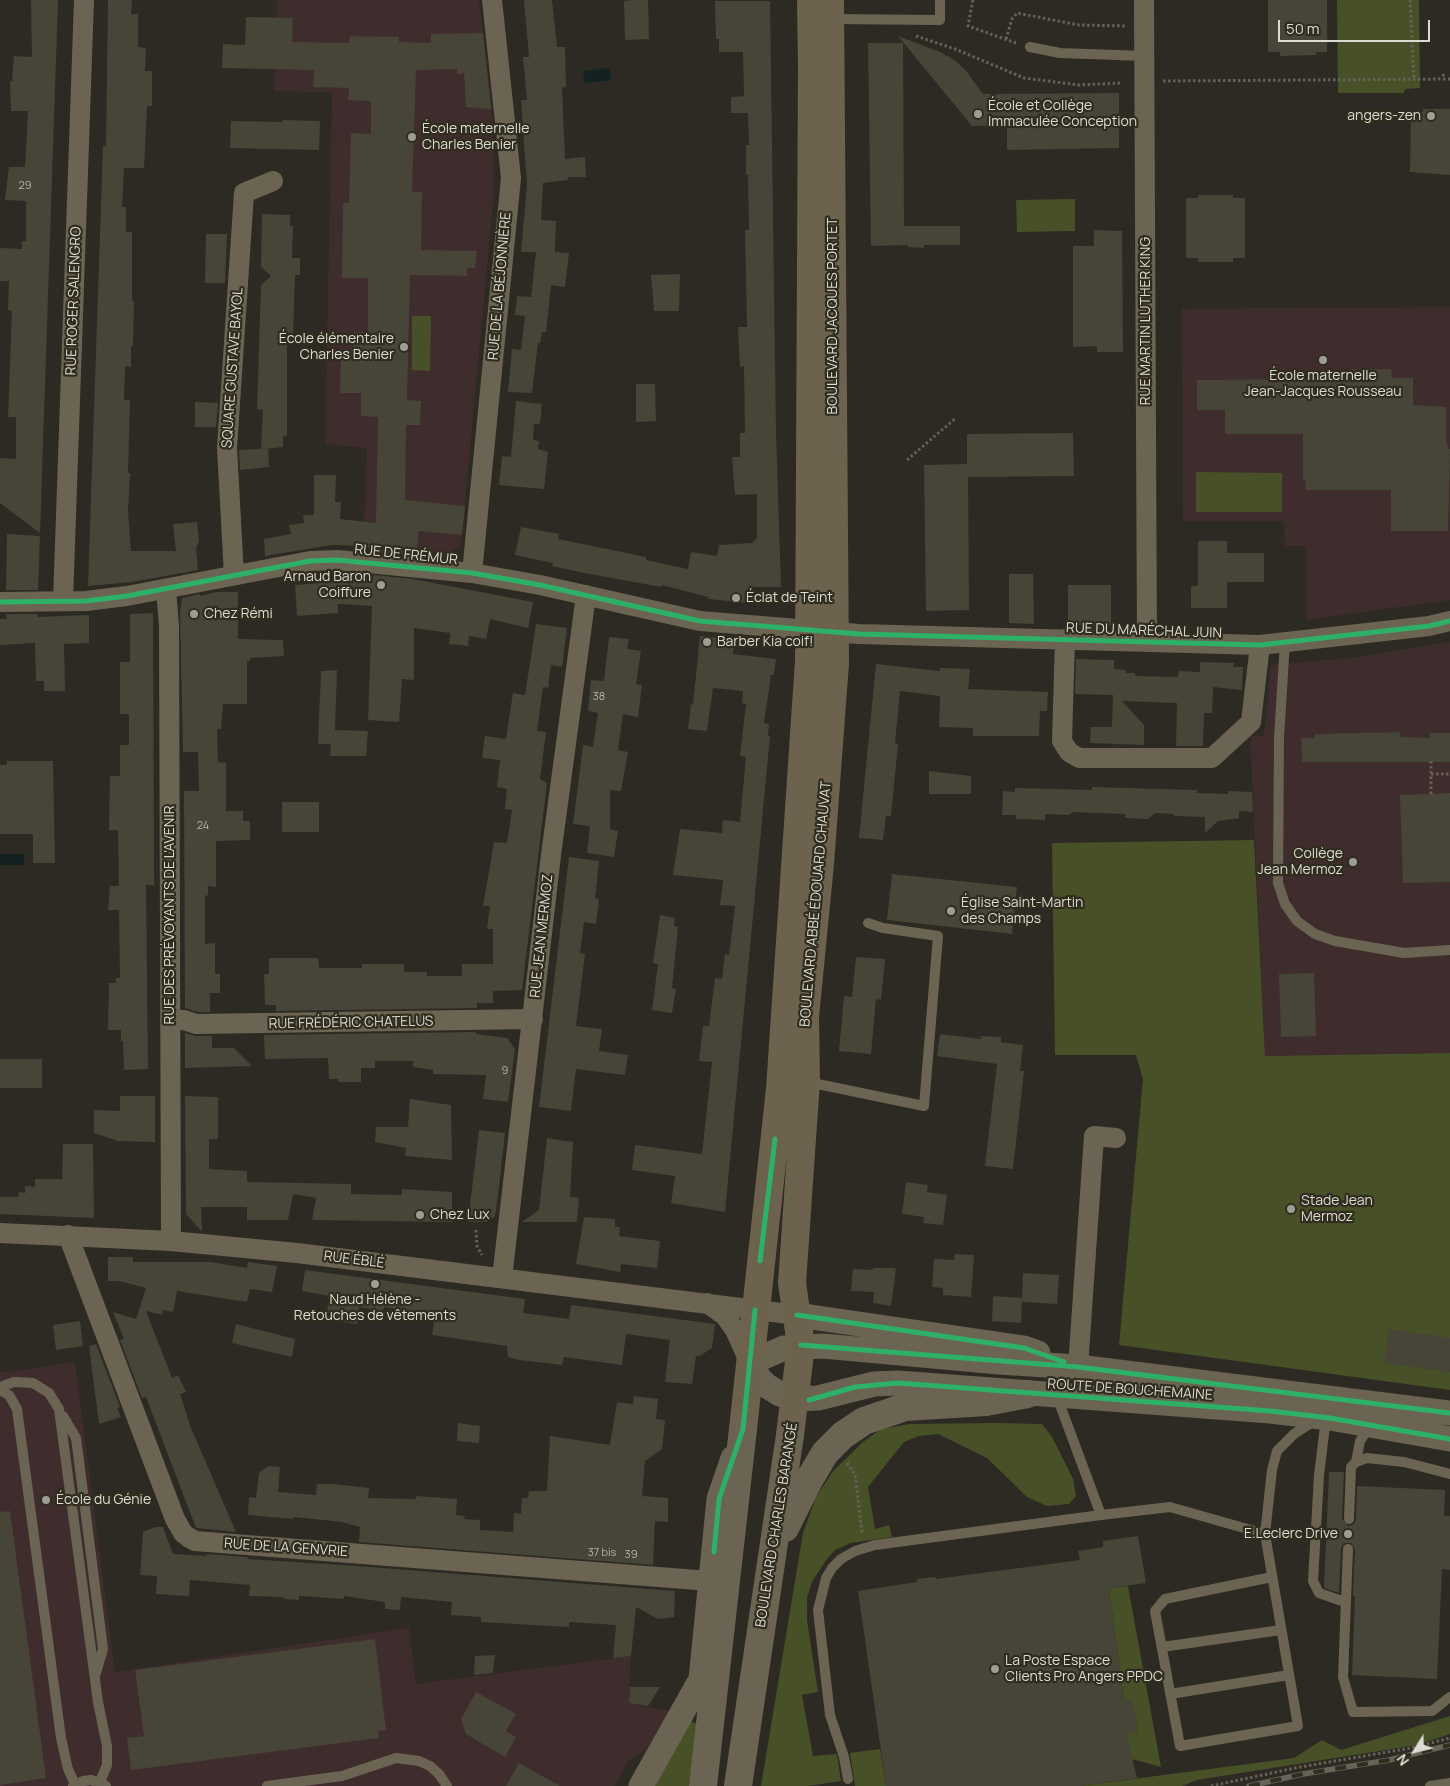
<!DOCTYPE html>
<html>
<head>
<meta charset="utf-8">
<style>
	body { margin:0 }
	#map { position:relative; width:1450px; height:1786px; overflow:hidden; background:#2c2a23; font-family:Manrope,sans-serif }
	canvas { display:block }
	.north { position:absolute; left:1390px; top:1726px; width:50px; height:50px; -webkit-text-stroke:4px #302d1f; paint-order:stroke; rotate:234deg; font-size:14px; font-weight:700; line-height:20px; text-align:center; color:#dcdbd2 }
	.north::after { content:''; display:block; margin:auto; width:18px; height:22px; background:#dcdbd2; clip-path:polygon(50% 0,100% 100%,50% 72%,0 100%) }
	.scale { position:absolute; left:1278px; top:20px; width:152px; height:22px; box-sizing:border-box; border:2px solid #dcdbd2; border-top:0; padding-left:6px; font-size:15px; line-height:18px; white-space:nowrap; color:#dcdbd2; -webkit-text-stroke:4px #302d1f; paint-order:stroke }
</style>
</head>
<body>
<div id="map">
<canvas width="1450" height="1786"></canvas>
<div class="north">N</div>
<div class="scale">50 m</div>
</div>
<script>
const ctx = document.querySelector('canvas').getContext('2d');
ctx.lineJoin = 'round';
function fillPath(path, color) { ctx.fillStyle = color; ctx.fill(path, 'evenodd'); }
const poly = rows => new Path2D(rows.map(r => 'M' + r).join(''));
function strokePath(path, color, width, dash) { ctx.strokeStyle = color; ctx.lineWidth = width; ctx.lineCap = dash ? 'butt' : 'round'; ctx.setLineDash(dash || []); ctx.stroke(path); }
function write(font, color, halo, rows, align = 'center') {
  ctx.font = font + ' Manrope,sans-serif'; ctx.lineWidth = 4.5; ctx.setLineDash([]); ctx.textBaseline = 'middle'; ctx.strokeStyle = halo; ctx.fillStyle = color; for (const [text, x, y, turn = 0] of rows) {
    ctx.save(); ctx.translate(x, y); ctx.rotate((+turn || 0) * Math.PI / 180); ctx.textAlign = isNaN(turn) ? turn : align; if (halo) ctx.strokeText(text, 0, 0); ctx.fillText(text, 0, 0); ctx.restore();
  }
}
fillPath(poly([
	[277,0,479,0,492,109,494,192,462,535,459,546,447,555,363,548,367,448,325,444,332,92,274,91],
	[1450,307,1450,600,1306,620,1306,546,1285,546,1284,521,1183,521,1182,309],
	[1450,642,1450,1053,1265,1056,1250,736,1264,736,1271,665,1352,658],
	[75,1362,115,1672,409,1628,416,1684,631,1656,629,1703,669,1711,649,1747,628,1761,615,1786,0,1786,0,1373]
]), '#3f2d2e');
fillPath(poly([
	[1337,0,1419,0,1420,88,1405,89,1404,93,1338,93],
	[1075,199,1075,231,1017,232,1016,200],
	[412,316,431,316,430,371,412,370],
	[1196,472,1282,473,1282,512,1196,512],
	[1254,840,1265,1056,1450,1053,1450,1390,1119,1345,1143,1079,1136,1055,1055,1055,1052,843],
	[998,1423,1042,1424,1052,1437,1073,1479,1076,1496,1069,1504,1047,1506,1027,1497,987,1458,938,1434,919,1436,904,1442,868,1487,875,1529,889,1525,892,1537,851,1543,835,1550,824,1563,812,1582,807,1597,807,1620,818,1692,802,1695,813,1756,837,1754,841,1781,808,1786,761,1786,803,1533,816,1497,833,1471,863,1442,881,1429,909,1424],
	[1128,1586,1161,1767,1132,1759,1126,1732,1137,1733,1124,1701,1109,1588],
	[1450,1716,1450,1734,1417,1745,1197,1780,1182,1786,1079,1786,1294,1758,1322,1740,1341,1750],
	[690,1721,697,1724,689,1786,655,1786],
	[880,1749,886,1786,855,1786,850,1753]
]), '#485027');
fillPath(poly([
	[609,68,611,80,585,83,583,71],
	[0,854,24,854,24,865,0,865]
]), '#132121');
fillPath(poly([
	[31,0,58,0,40,533,0,503,0,458,16,459,16,417,8,417,12,311,8,310,9,281,0,281,0,248,22,249,22,241,26,241,26,201,5,200,9,167,25,167,28,111,11,111,10,81,12,81,14,56,32,57],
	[108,0,132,0,131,14,138,14,138,47,146,48,145,71,152,71,152,106,147,106,144,168,124,168,122,207,126,207,126,232,132,232,132,301,134,301,133,346,131,346,131,367,125,366,124,400,130,400,128,473,130,473,128,511,131,551,176,551,173,524,197,522,199,541,196,548,198,570,132,582,88,586,103,146,106,146],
	[524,0,552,0,557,47,565,47,566,87,562,88,565,159,585,157,586,177,568,177,568,180,543,183,541,220,556,221,555,252,569,253,565,287,551,285,546,332,542,332,540,343,538,343,532,393,508,392,512,349,521,350,525,316,515,315,517,296,531,297,536,252,521,252,527,185,521,100,527,100,523,57,529,57],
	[632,0,648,0,649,39,625,40,624,1],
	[1268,0,1327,0,1327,52,1316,52,1316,55,1280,56,1280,52,1268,52],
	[715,1,770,1,776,432,781,587,749,587,748,603,708,599,708,597,662,585,661,587,579,572,552,566,553,563,515,555,521,527,559,534,558,539,646,557,646,560,688,569,691,552,717,556,719,545,752,543,757,538,757,494,735,495,732,457,740,457,740,433,745,433,744,366,740,367,738,327,747,327,745,230,749,230,748,175,746,175,746,145,749,145,748,113,731,113,731,97,744,96,743,52,719,52,719,39,716,39],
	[246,17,293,18,292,42,349,43,350,36,399,37,399,42,431,43,431,34,483,33,491,109,466,107,464,73,457,74,457,69,416,70,412,192,422,192,421,250,477,251,475,268,467,268,467,276,410,275,407,400,421,401,420,425,406,425,405,500,465,506,462,535,419,531,416,556,374,552,374,549,364,546,332,545,265,556,264,539,291,534,289,525,304,523,303,515,314,515,314,475,336,475,335,502,341,502,340,519,376,523,378,417,361,416,361,393,340,393,341,351,353,351,354,332,368,332,368,278,342,278,343,203,349,203,351,133,371,134,371,101,348,100,349,88,313,87,314,70,222,68,223,44,245,45],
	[898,36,940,52,956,61,967,72,983,94,1119,93,1119,148,1007,150,1007,125,972,126],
	[868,43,903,43,904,226,960,226,960,245,924,245,924,248,908,247,908,245,871,246],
	[1423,109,1450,109,1450,175,1410,172,1411,112,1423,112],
	[283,120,320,121,319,150,230,148,231,121,283,122],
	[1198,195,1233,195,1233,198,1245,198,1245,258,1233,258,1233,262,1198,262,1198,258,1186,258,1186,198,1198,198],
	[262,214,290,215,290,226,293,226,292,258,300,258,300,275,295,275,293,336,287,336,287,436,283,436,283,447,264,449,268,448,269,467,240,470,239,450,261,449,263,410,257,409,261,285,271,276,261,267],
	[1094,230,1122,231,1123,352,1097,352,1097,346,1073,347,1073,246,1094,246],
	[206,234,227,234,225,283,205,283],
	[680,274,679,311,654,311,651,275],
	[1391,369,1392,378,1413,378,1413,405,1446,407,1446,439,1448,449,1450,449,1448,531,1391,531,1391,490,1306,490,1305,480,1303,480,1303,434,1225,434,1225,410,1197,410,1197,380,1347,379,1347,370],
	[636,384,655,384,656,421,636,422],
	[516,401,542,404,540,424,534,424,533,440,539,441,538,449,548,452,544,489,499,485,502,456,511,457],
	[195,402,218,403,216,427,195,427],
	[1073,433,1074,476,968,477,968,471,969,610,926,611,924,465,967,464,967,434],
	[7,534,40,536,38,590,6,590],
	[1198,541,1227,541,1227,553,1264,553,1264,582,1227,582,1227,608,1191,608,1191,586,1198,586],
	[1009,574,1033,574,1034,624,1009,623],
	[373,575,413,579,533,602,528,628,490,619,486,639,469,636,468,646,449,644,450,633,414,628,414,680,402,679,399,722,368,720,372,606,338,604,338,613,297,616,295,585,373,579],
	[1068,585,1111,585,1111,626,1068,625],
	[216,592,238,592,238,639,283,640,284,656,250,658,250,661,247,661,247,704,223,704,221,729,217,729,218,762,226,763,226,811,243,811,243,821,250,821,250,840,216,841,216,887,208,886,208,895,205,896,205,944,215,943,215,974,220,974,220,993,210,993,210,1012,198,1012,185,1008,184,791,199,791,198,752,183,752,180,612,182,598,199,594,200,596],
	[153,613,154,885,146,885,148,1069,124,1070,123,1041,121,1041,121,1030,108,1030,109,983,116,983,116,978,120,978,119,910,108,910,110,886,119,886,118,830,109,830,110,776,120,776,120,745,129,745,129,714,120,714,120,662,130,662,130,614],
	[6,614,38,614,38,617,89,615,89,643,64,644,65,691,44,691,44,681,36,681,35,643,0,645,0,619,7,619],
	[536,624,567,628,562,667,551,665,548,688,543,687,537,731,546,732,540,779,547,783,522,990,493,991,493,1003,477,1003,477,1008,276,1011,276,1005,265,1005,264,974,269,974,269,958,318,958,319,968,362,968,362,964,404,964,404,972,427,972,427,976,462,976,462,964,493,964,493,929,487,929,490,906,483,906,494,842,507,843,512,810,505,809,507,789,497,787,500,760,482,758,485,736,506,739,513,693,525,695],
	[700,636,735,639,733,654,776,659,774,675,771,675,764,723,769,724,768,736,770,736,725,1212,671,1203,675,1176,632,1170,635,1145,702,1154,712,1062,699,1061,703,1026,709,1026,715,978,722,979,725,954,729,955,735,906,720,905,723,880,673,875,680,829,722,833,723,820,740,822,746,757,740,756,746,704,742,703,743,691,713,688,707,731,688,729,691,704,693,705],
	[609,637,629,639,627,649,641,651,636,684,642,685,638,717,623,714,618,750,628,752,621,791,610,790,610,829,618,831,614,857,587,853,590,826,573,824,583,745,593,747,598,713,588,711,591,680,604,681],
	[1076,659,1114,660,1114,669,1126,670,1126,673,1135,673,1135,676,1178,677,1179,671,1200,672,1200,662,1234,663,1233,667,1243,667,1242,690,1213,687,1212,713,1204,713,1203,746,1176,746,1177,703,1122,701,1144,725,1144,745,1090,743,1091,727,1112,727,1113,695,1075,694],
	[876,664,940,671,940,668,970,669,968,689,1048,692,1047,711,1040,711,1039,736,973,736,973,728,939,727,940,696,900,691,895,743,898,744,891,816,886,816,883,840,859,838],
	[337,670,335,730,368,731,366,756,330,756,331,744,318,744,321,671],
	[1400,732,1400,737,1430,738,1430,733,1450,733,1450,762,1302,762,1301,738,1315,738,1315,734],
	[7,761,53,761,55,863,33,863,33,834,0,834,0,765,7,765],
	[929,771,971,776,971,794,929,794],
	[1092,787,1197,790,1197,793,1228,794,1228,791,1252,792,1253,812,1239,811,1239,818,1218,821,1205,833,1205,817,1175,816,1173,814,1155,813,1148,819,1125,818,1125,814,1073,812,1069,815,1045,814,1045,820,1016,819,1016,815,1002,815,1003,791,1015,792,1015,788,1092,790],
	[1450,793,1450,882,1403,883,1400,795],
	[282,802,319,802,319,832,282,832],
	[569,857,599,861,595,898,599,899,596,924,584,922,580,953,585,954,576,1026,602,1029,599,1051,628,1055,625,1075,576,1069,571,1111,539,1107],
	[892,874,1017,887,1012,934,887,920],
	[660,915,675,918,674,926,678,927,672,988,676,989,672,1013,652,1010,658,964,653,963],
	[856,957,885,959,881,1000,876,999,871,1054,839,1051,844,996,852,997],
	[1314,973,1316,1036,1281,1037,1279,974],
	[476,1032,476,1034,507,1038,515,1049,508,1102,483,1099,486,1075,433,1074,433,1070,413,1067,413,1061,375,1061,375,1068,361,1068,361,1082,338,1082,338,1079,329,1079,328,1058,265,1059,264,1035],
	[185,1033,196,1036,212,1036,212,1048,234,1048,252,1066,185,1068],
	[940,1034,981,1039,981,1036,1001,1037,1001,1042,1023,1045,1020,1071,1024,1071,1013,1169,985,1166,997,1064,937,1056],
	[0,1059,42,1059,42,1088,0,1088],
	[120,1096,155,1096,155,1142,118,1141,94,1133,94,1110,120,1111],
	[185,1096,218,1097,218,1139,209,1139,209,1169,247,1171,247,1182,351,1184,351,1194,402,1195,402,1189,452,1192,452,1222,312,1220,316,1198,293,1194,288,1220,247,1220,247,1207,201,1207,202,1232,186,1214],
	[410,1099,451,1105,452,1160,405,1156,406,1148,375,1142,376,1127,408,1127],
	[479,1130,505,1133,498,1195,495,1216,487,1222,468,1222],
	[547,1138,573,1142,570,1197,579,1198,577,1222,522,1222,539,1210],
	[63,1144,93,1144,94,1218,0,1214,0,1197,18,1197,19,1192,25,1193,25,1186,35,1187,35,1179,62,1179],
	[906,1182,928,1185,927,1192,947,1195,943,1225,923,1223,924,1217,902,1214],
	[584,1217,615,1219,615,1227,620,1227,619,1236,660,1241,657,1268,621,1264,620,1272,576,1264],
	[955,1254,974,1255,971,1297,943,1295,943,1288,932,1287,934,1259,954,1260],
	[108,1257,133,1257,133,1262,210,1262,247,1268,248,1262,277,1266,272,1292,250,1289,247,1302,177,1291,173,1312,163,1310,162,1315,146,1311,172,1378,178,1375,186,1392,180,1394,191,1428,236,1532,196,1528,146,1397,142,1398,120,1340,124,1339,113,1312,136,1319,146,1288,119,1281,108,1281],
	[873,1268,896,1268,891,1306,873,1303,874,1292,851,1291,853,1269,873,1270],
	[305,1270,525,1299,523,1313,569,1319,571,1305,715,1324,712,1348,700,1356,696,1356,692,1384,665,1382,670,1340,626,1334,622,1365,564,1357,562,1365,519,1360,508,1357,507,1346,432,1335,435,1314,384,1307,383,1311,359,1307,357,1324,326,1320,329,1296,302,1291],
	[1023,1273,1059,1275,1057,1304,1022,1302],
	[993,1296,1022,1298,1021,1323,992,1321],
	[80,1321,83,1346,56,1350,53,1325],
	[236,1324,295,1339,292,1357,232,1343],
	[1389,1329,1450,1338,1450,1372,1384,1363],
	[96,1344,120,1407,117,1408,121,1417,99,1424,89,1346],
	[634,1396,658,1399,656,1419,665,1420,662,1449,645,1461,642,1496,668,1498,668,1522,655,1521,653,1565,359,1542,360,1527,342,1522,294,1517,293,1519,248,1515,249,1497,256,1498,259,1473,268,1466,280,1467,278,1492,316,1495,317,1484,335,1484,369,1488,368,1498,416,1499,416,1496,457,1499,456,1515,465,1516,464,1519,480,1520,480,1530,513,1532,514,1513,521,1514,522,1498,528,1498,529,1491,547,1491,550,1436,610,1445,617,1402,633,1404],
	[458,1423,480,1426,479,1443,457,1441],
	[1329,1472,1344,1472,1342,1519,1348,1526,1353,1525,1356,1520,1357,1486,1445,1490,1444,1516,1450,1516,1450,1570,1442,1569,1437,1679,1352,1675,1355,1596,1353,1596,1355,1549,1351,1543,1344,1543,1341,1548,1339,1593,1324,1588],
	[10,1511,46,1778,0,1785,0,1512],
	[156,1527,163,1527,173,1554,207,1556,206,1554,247,1557,248,1559,357,1566,675,1591,674,1617,658,1619,636,1607,631,1656,613,1658,616,1625,569,1622,569,1627,481,1622,481,1617,451,1615,452,1602,401,1597,400,1610,385,1609,385,1602,344,1596,344,1599,299,1596,299,1600,285,1599,283,1597,249,1596,250,1585,190,1580,189,1596,156,1594,157,1576,140,1575,143,1532],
	[1138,1536,1146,1583,1109,1588,1124,1701,1133,1700,1138,1733,1126,1733,1137,1778,1079,1786,886,1786,858,1591,917,1582,917,1579,935,1577,936,1579,1080,1560,1078,1551,1103,1547,1103,1541],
	[375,1639,386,1730,378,1731,379,1738,131,1770,127,1738,144,1736,135,1670],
	[495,1655,493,1673,474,1675,475,1656],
	[630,1687,660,1687,648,1706,629,1703],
	[476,1692,516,1714,506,1731,516,1737,505,1757,466,1734,461,1719],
	[519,1763,560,1786,506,1786]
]), '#474438');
strokePath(poly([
	[973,0,968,26,1016,43],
	[1410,0,1414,80],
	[916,36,955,49,1024,78,1079,85,1122,83],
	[1006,39,1012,19,1017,13,1079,25,1126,26],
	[1443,74,1444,79],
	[1163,81,1450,79],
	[907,460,956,418],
	[1431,761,1431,774],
	[1431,794,1431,774,1450,774],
	[476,1230,477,1246,482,1255],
	[847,1463,855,1474,862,1533],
	[1211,1786,1300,1767,1411,1748,1450,1738]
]), '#666155', 3, [2.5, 2.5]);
strokePath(poly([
	[831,19,940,20,940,0],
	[1030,47,1060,53,1144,56],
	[1285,642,1279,737,1278,883,1285,904,1297,921,1315,934,1335,941,1404,953,1450,950],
	[808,1082,924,1106,938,936,883,928,868,923],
	[0,1387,14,1382,33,1383,49,1393,59,1409,98,1702,107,1746,107,1765,100,1782],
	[0,1390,9,1395,17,1409,61,1738,68,1769,75,1784],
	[1057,1397,1101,1515,1170,1507,1265,1534,1298,1726,1180,1746,1155,1611,1165,1599,1272,1577],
	[63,1416,76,1438,103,1649,96,1673],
	[1329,1418,1325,1426,1319,1475,1313,1581,1319,1593,1345,1602],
	[1356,1462,1360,1441,1370,1426],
	[1349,1519,1351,1467,1356,1462,1367,1458,1404,1462,1450,1474],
	[1265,1534,1272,1470,1277,1451,1294,1434,1314,1421],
	[1348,1549,1343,1677,1353,1712,1432,1711,1450,1697],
	[1162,1647,1281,1630],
	[1170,1694,1289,1675],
	[848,1779,844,1757,830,1715,818,1610,826,1578,832,1568,841,1559,855,1551,875,1545,1101,1515],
	[73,1786,83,1781,91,1780,106,1786],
	[267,1786,342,1776,396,1758,419,1761,430,1766,439,1774,447,1786],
	[1430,1786,1450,1783]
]), '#6c6453', 10);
strokePath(poly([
	[1144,0,1147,642],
	[472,573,511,178,492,0],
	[234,575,227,448,244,193,273,181],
	[166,589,169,626,171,1241],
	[63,601,84,0],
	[0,602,86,601,127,596,310,561,337,560,472,573,540,585,700,621,859,634,1260,645,1429,626,1450,621],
	[1065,639,1062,741,1069,752,1079,758,1212,758,1251,722,1260,645],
	[170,1020,184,1020,196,1024,533,1019],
	[0,1233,171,1241,297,1253,797,1315],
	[68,1235,175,1519,183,1533,188,1537,195,1541,710,1581],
	[502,1278,551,855,586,595],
	[707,1303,725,1316,735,1330,750,1363],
	[1078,1367,1094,1136,1116,1138]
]), '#6c6453', 20);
strokePath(poly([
	[797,1315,1024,1348,1038,1353],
	[1450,1413,1078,1367,999,1362,823,1346,784,1348,750,1363,759,1378,767,1386,780,1394,796,1399,818,1398,874,1384,898,1383,1270,1411,1330,1418,1450,1439],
	[641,1786,701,1679,719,1499,733,1458]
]), '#6c6453', 25);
strokePath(poly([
	[743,1429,780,1089,809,661,812,66,811,0],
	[790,1435,801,1345,792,1283,806,1081,805,1017,820,864,835,663,830,0]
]), '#6c624e', 28);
strokePath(poly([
	[785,1528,809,1480,825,1453,843,1435,864,1421,905,1407,986,1402,1028,1394],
	[703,1786,743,1429],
	[738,1786,790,1435]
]), '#6c6453', 28);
const rail = poly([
	[1249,1786,1303,1774,1389,1760,1450,1745]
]);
strokePath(rail, '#686359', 5.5);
strokePath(rail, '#302d1f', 4, [11]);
strokePath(poly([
	[0,602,86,601,127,596,310,561,337,560,472,573,540,585,700,621,859,634,1260,645,1429,626,1450,621],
	[760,1261,775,1139],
	[797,1315,1024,1348,1064,1362],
	[801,1345,1078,1367,1450,1413],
	[809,1400,855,1387,898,1383,1270,1411,1330,1418,1450,1439],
	[714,1552,719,1499,743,1429,755,1310]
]), '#2db169', 5);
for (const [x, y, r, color] of [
	[978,114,5,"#9e9d95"],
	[1431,116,5,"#9e9d95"],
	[412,137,5,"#9e9d95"],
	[404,347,5,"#9e9d95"],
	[1323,360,5,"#9e9d95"],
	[381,585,5,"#9e9d95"],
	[736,598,5,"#9e9d95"],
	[194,614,5,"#9e9d95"],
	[707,642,5,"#9e9d95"],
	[1353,862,5,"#9e9d95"],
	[951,911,5,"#9e9d95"],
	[1291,1209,5,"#9e9d95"],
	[420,1215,5,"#9e9d95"],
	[375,1284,5,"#9e9d95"],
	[46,1500,5,"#9e9d95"],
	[1348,1534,5,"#9e9d95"],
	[995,1669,5,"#9e9d95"]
]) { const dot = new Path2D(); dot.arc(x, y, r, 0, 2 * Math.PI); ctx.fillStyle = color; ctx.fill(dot); strokePath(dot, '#302d1f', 2); }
write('11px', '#b7b5ac', null, [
	["29",25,186],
	["38",599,697],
	["24",203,826],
	["9",505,1071],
	["37 bis",602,1553],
	["39",631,1555]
]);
write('14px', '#dcdbd2', '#302d1f', [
	["École et Collège",988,106],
	["Immaculée Conception",988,122],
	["angers-zen",1421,116,"right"],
	["École maternelle",422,129],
	["Charles Benier",422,145],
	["École élémentaire",394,339,"right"],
	["Charles Benier",394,355,"right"],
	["École maternelle",1323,376,"center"],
	["Jean-Jacques Rousseau",1323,392,"center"],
	["Arnaud Baron",371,577,"right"],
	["Coiffure",371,593,"right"],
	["Éclat de Teint",746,598],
	["Chez Rémi",204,614],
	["Barber Kia coif!",717,642],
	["Collège",1343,854,"right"],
	["Jean Mermoz",1343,870,"right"],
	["Église Saint-Martin",961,903],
	["des Champs",961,919],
	["Stade Jean",1301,1201],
	["Mermoz",1301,1217],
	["Chez Lux",430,1215],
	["Naud Hélène -",375,1300,"center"],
	["Retouches de vêtements",375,1316,"center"],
	["École du Génie",56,1500],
	["E.Leclerc Drive",1338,1534,"right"],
	["La Poste Espace",1005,1661],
	["Clients Pro Angers PPDC",1005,1677]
], 'left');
write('14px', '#dcdbd2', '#302d1f', [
	["RUE DE LA BÉJONNIÈRE",500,286,-85],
	["RUE ROGER SALENGRO",74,301,-88],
	["BOULEVARD JACQUES PORTET",833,316,-90],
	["RUE MARTIN LUTHER KING",1146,321,-90],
	["SQUARE GUSTAVE BAYOL",233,368,-86],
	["RUE DE FRÉMUR",406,555,6],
	["RUE DU MARÉCHAL JUIN",1144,631,2],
	["BOULEVARD ABBÉ ÉDOUARD CHAUVAT",816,904,-85],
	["RUE DES PRÉVOYANTS DE L'AVENIR",170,915,-90],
	["RUE JEAN MERMOZ",542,936,-84],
	["RUE FRÉDÉRIC CHATELUS",351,1023,-1],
	["RUE ÉBLÉ",354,1260,7],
	["ROUTE DE BOUCHEMAINE",1130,1390,4],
	["BOULEVARD CHARLES BARANGÉ",777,1525,-81],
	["RUE DE LA GENVRIE",286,1548,4]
]);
</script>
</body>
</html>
